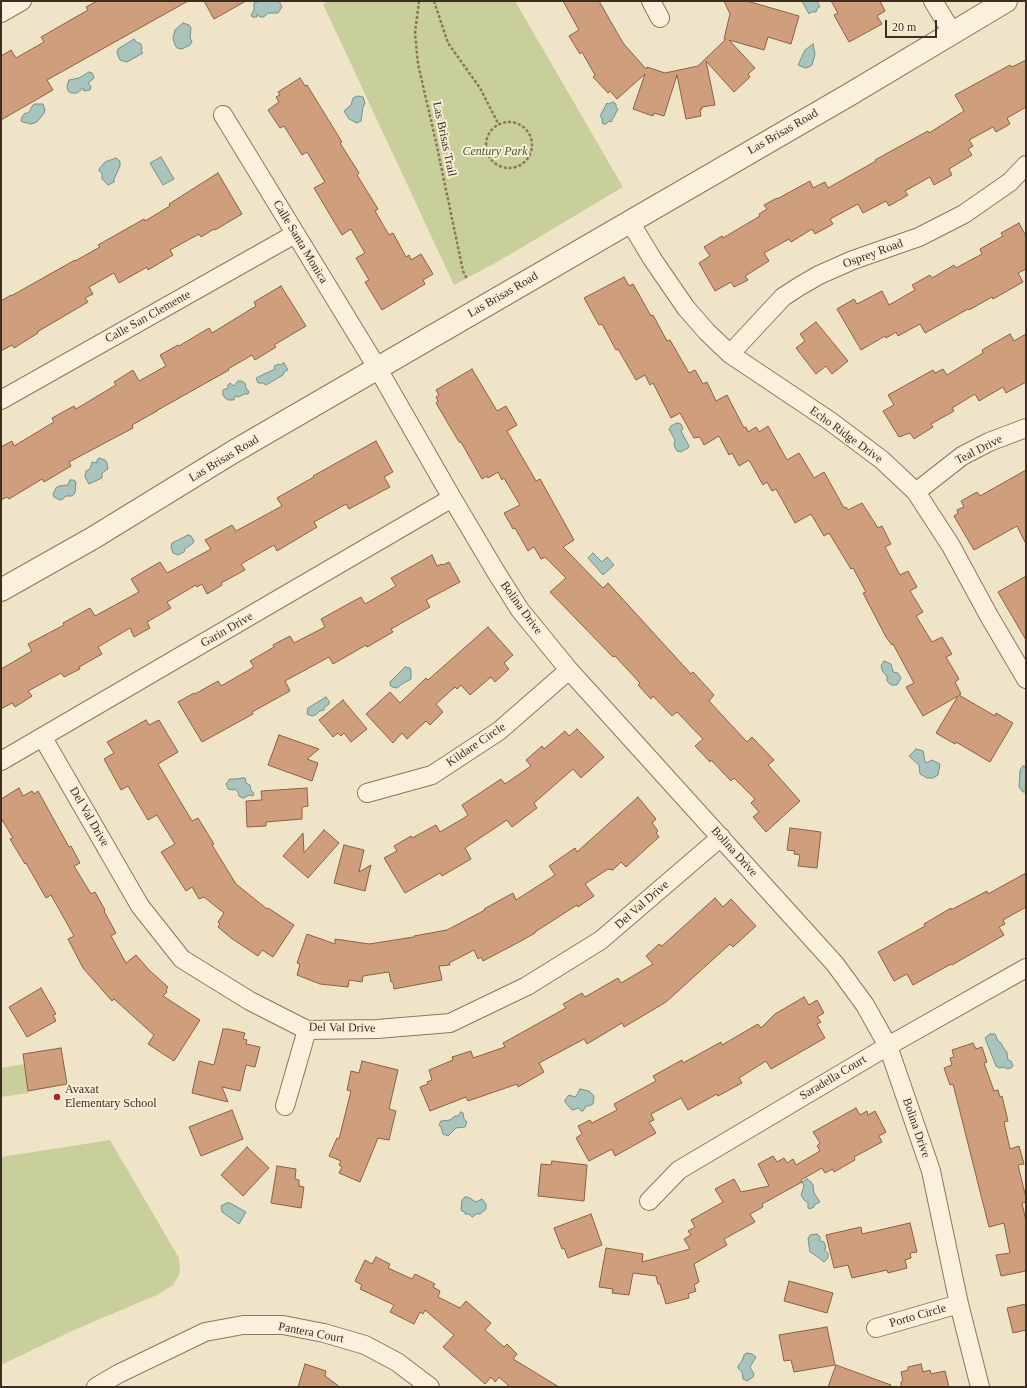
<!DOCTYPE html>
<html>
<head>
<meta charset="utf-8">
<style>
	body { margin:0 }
	#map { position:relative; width:1027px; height:1388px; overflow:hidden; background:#f0e4c8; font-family:Georgia,serif }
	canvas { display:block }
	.frame { position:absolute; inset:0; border:2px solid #3d2e20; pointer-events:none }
	.scale { position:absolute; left:885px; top:20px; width:52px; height:18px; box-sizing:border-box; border:2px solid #3d2e20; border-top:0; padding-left:5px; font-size:12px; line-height:14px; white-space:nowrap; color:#3d2e20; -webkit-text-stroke:3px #f7eed8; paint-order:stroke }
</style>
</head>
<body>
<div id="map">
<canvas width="1027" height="1388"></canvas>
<div class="frame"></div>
<div class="scale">20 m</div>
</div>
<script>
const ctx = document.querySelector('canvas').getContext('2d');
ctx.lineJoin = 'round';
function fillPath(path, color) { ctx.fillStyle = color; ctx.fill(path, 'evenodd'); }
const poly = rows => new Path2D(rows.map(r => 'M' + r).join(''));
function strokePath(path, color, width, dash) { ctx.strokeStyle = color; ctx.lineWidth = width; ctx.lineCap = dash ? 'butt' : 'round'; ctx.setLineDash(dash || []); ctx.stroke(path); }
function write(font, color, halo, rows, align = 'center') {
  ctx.font = font + ' Georgia,serif'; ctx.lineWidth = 4; ctx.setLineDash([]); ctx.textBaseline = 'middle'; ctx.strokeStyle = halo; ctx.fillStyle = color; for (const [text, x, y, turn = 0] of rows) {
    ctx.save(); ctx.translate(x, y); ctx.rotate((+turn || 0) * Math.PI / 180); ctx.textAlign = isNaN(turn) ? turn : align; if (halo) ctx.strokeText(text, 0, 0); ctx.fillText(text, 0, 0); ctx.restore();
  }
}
fillPath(poly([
	[328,1,515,1,623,187,499,261,454,285,323,4],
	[24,1064,29,1093,1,1097,1,1068],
	[110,1140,179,1258,180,1272,178,1277,173,1285,157,1295,74,1330,1,1365,1,1157]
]), '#c9cf9b');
const water = poly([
	[260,1,279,1,282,7,278,13,268,13,265,16,263,17,260,17,257,14,257,17,252,17,251,15,254,10,254,3,260,1],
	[802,1,817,1,820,7,818,7,816,12,811,12,809,14,802,1],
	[183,23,189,25,191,28,190,38,192,41,190,45,182,49,177,48,175,45,173,38,175,30,183,23],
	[134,39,136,42,141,44,142,48,141,51,143,53,127,62,120,60,117,53,118,49,134,39],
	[813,44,815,54,812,65,809,67,805,68,798,65,805,50,813,44],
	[89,72,92,73,94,77,93,79,88,83,91,86,90,90,84,91,83,88,77,93,71,93,68,91,67,86,69,80,79,78,89,72],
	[358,96,363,97,365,103,363,107,361,121,357,123,349,119,344,111,351,105,353,98,358,96],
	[613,102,616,104,616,107,618,109,611,122,609,121,606,124,603,124,602,121,602,118,600,116,607,103,608,104,613,102],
	[35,104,43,104,45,110,44,113,37,122,31,124,23,122,21,121,22,117,24,114,29,112,33,105,35,104],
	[161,157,174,179,163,185,150,163,161,157],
	[116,158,120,161,120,166,114,179,114,182,108,185,102,179,102,173,99,171,99,169,105,162,116,158],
	[284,363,288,370,284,372,283,375,266,385,263,383,258,383,256,378,275,369,274,366,279,364,280,365,284,363],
	[238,381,241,381,245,383,246,388,249,392,248,394,244,394,239,397,235,396,234,400,228,400,225,398,223,395,223,390,228,388,228,385,230,383,234,386,238,381],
	[677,423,681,424,683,429,681,431,689,446,688,448,681,452,677,451,674,445,675,440,669,429,671,426,677,423],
	[99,458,105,460,107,463,108,469,102,473,102,478,89,484,85,477,86,471,90,469,92,462,97,463,97,460,99,458],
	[70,480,74,480,76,482,75,493,72,496,66,496,63,499,60,500,54,497,53,494,56,488,59,486,68,485,70,480],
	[188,535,191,536,194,541,193,543,185,549,184,552,178,555,173,553,171,547,172,543,188,535],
	[593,553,602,562,607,557,614,565,603,575,588,558,593,553],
	[884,661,891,664,893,672,898,673,901,678,897,685,891,685,887,681,887,676,883,672,881,666,884,661],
	[405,667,410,668,411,671,411,679,402,684,397,688,392,687,390,685,390,682,405,667],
	[326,697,329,701,329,704,324,708,324,710,320,711,315,715,312,716,307,714,308,708,326,697],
	[916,749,923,751,925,761,926,763,932,760,940,764,938,775,933,778,927,778,920,774,919,765,909,756,916,749],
	[1023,766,1026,766,1026,792,1023,792,1019,787,1020,770,1023,766],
	[242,778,245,778,246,783,250,785,251,791,254,793,253,796,249,795,244,798,242,798,239,796,238,792,235,789,233,790,228,789,226,784,230,779,237,779,242,778],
	[990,1034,995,1034,998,1041,1001,1043,1004,1049,1007,1052,1007,1054,1008,1060,1011,1061,1013,1066,1011,1068,1007,1069,1004,1067,999,1068,996,1066,985,1038,990,1034],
	[580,1089,589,1091,594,1096,593,1104,589,1106,586,1106,583,1111,581,1111,579,1108,572,1110,565,1102,565,1100,569,1095,575,1097,577,1095,580,1089],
	[461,1112,463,1113,464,1119,467,1122,465,1127,456,1128,448,1136,443,1134,441,1127,439,1125,441,1121,450,1120,455,1116,458,1116,461,1112],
	[807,1179,811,1182,813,1185,814,1193,820,1202,814,1205,814,1207,810,1209,808,1208,808,1203,804,1200,801,1195,804,1186,802,1182,807,1179],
	[465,1197,468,1197,476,1202,482,1199,486,1204,486,1209,480,1214,476,1214,474,1216,472,1217,469,1214,465,1214,465,1212,462,1211,461,1210,462,1200,465,1197],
	[227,1203,230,1203,246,1212,239,1224,222,1212,221,1206,227,1203],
	[817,1234,820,1237,820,1241,824,1242,826,1248,824,1249,828,1253,828,1258,824,1262,818,1257,810,1252,808,1239,810,1235,817,1234],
	[747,1353,752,1354,756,1357,750,1367,754,1374,753,1377,747,1381,743,1379,742,1372,738,1368,738,1366,742,1361,744,1355,747,1353]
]);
fillPath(water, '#a9c4bc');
strokePath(water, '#6f938a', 1);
const building = poly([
	[97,1,188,1,47,80,53,90,1,120,1,56,11,50,16,58,44,42,41,37,88,10,86,7,97,1],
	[204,1,246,1,214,19,204,1],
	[563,1,599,1,623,43,646,69,647,67,665,73,698,66,726,39,724,39,730,14,724,1,747,1,799,16,791,44,768,37,764,50,729,40,755,68,748,74,750,77,734,92,706,61,715,105,702,107,702,109,700,109,701,116,686,119,677,75,664,116,654,113,653,116,633,109,645,74,617,99,610,91,608,93,593,77,595,75,582,52,580,54,569,36,579,30,563,1],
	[831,1,880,1,885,11,877,16,882,24,849,42,834,15,838,13,831,1],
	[1026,60,1026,107,1007,118,1010,124,996,132,993,127,969,140,973,146,968,149,972,155,949,169,952,175,934,185,930,177,905,191,908,195,889,206,886,201,863,213,858,204,830,219,833,224,815,234,812,229,791,242,789,239,764,253,769,261,745,276,748,280,734,287,731,282,715,291,699,263,710,256,704,247,722,236,723,238,760,216,759,214,767,209,764,205,777,198,777,199,810,181,813,188,825,182,828,188,876,161,875,160,893,150,928,131,929,133,964,111,955,95,1010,65,1012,67,1026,60],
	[300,78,305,86,307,85,342,142,340,143,359,173,357,175,378,209,375,211,389,235,393,233,406,257,409,255,411,260,421,254,433,274,423,280,425,284,382,310,365,282,369,280,356,258,365,253,351,229,342,235,314,188,325,182,307,152,302,155,284,126,280,128,268,110,279,102,276,97,280,95,278,92,300,78],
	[218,173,242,214,215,230,214,229,201,237,199,234,170,250,173,255,148,270,147,267,119,283,114,273,89,287,93,294,85,298,88,302,37,332,38,333,14,348,12,345,1,351,1,301,11,295,11,296,75,260,75,261,100,247,98,245,144,219,145,221,170,206,169,204,218,173],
	[1019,223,1026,236,1026,269,1018,273,1023,282,993,299,992,297,969,310,968,309,925,333,920,324,898,336,896,332,886,338,885,336,861,350,837,309,854,299,857,304,882,291,889,305,915,290,912,285,930,275,932,278,954,265,956,268,982,254,980,249,1003,236,1001,233,1019,223],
	[624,277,629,286,633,284,651,316,653,315,667,341,670,340,689,373,695,370,703,384,707,382,716,401,727,395,744,428,746,427,748,432,756,427,759,432,768,426,787,460,799,453,814,478,824,472,844,508,846,507,848,510,862,503,878,528,882,526,891,544,885,547,900,575,908,571,917,587,910,591,923,612,916,616,932,642,942,637,952,654,946,657,959,679,955,682,961,694,959,695,995,716,996,713,1013,723,990,762,956,742,955,744,936,733,958,696,923,716,906,687,914,683,893,644,892,645,886,637,863,593,866,592,853,568,851,569,829,533,824,536,811,514,795,523,776,489,772,491,767,482,763,485,749,460,739,466,732,453,729,455,719,436,704,445,700,437,694,438,680,413,671,418,653,383,650,385,645,375,636,380,618,349,616,350,602,324,599,325,584,298,624,277],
	[281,286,306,326,274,345,276,347,255,360,252,355,228,369,229,370,156,411,157,411,132,425,133,428,69,462,71,466,44,482,42,479,9,499,7,497,1,500,1,447,12,441,14,446,54,422,52,418,74,406,76,409,116,385,114,382,133,370,139,381,166,366,160,355,178,345,179,346,209,328,212,333,256,306,254,302,281,286],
	[816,322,848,361,832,374,826,366,816,374,796,348,805,341,800,334,816,322],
	[1010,334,1014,341,1026,334,1026,382,1006,393,1003,387,979,401,975,394,952,408,954,411,931,424,933,427,914,439,910,433,899,437,883,411,894,405,888,395,933,370,935,373,943,369,947,375,983,353,982,350,1010,334],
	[472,369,497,411,506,406,517,425,507,431,536,481,540,479,574,540,563,547,603,588,608,583,691,674,693,672,714,695,709,701,747,742,752,737,774,760,768,765,800,801,766,832,753,817,759,812,751,803,755,799,734,778,731,781,711,760,710,762,695,746,703,739,677,712,672,716,653,696,651,699,638,685,640,683,615,656,613,657,550,592,566,578,545,557,541,559,534,547,528,551,515,528,513,529,504,513,520,505,504,478,502,480,498,472,488,478,487,476,482,479,461,442,459,442,436,403,438,401,436,397,439,395,436,390,472,369],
	[376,441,393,472,384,477,390,487,349,509,346,504,314,522,317,527,277,551,274,545,241,564,245,570,221,583,222,585,207,594,202,584,197,587,196,585,167,602,171,608,147,622,150,628,134,637,130,628,98,647,102,654,79,667,80,669,64,677,61,673,28,691,32,696,15,707,12,703,1,709,1,669,32,651,28,644,64,625,63,623,90,608,95,616,139,592,131,579,160,562,167,573,211,549,205,540,232,525,236,531,282,506,277,498,314,477,313,476,376,441],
	[1026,470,1026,544,1017,526,974,550,954,516,958,513,957,510,964,507,961,501,977,492,980,496,1026,470],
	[432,555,437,566,442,564,443,565,449,562,460,582,426,600,430,607,391,629,393,632,367,647,366,645,333,664,329,657,285,681,290,691,252,712,253,714,202,742,178,702,194,693,195,694,218,681,221,686,254,667,250,661,274,647,273,645,290,636,294,643,325,627,321,619,361,597,365,604,396,586,391,578,432,555],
	[1026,576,1026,640,998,592,1026,576],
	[488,627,513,655,504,663,509,669,495,682,491,677,470,695,461,685,457,689,455,687,436,704,443,712,430,725,426,721,407,739,402,733,393,743,366,714,390,692,400,703,426,678,428,680,488,627],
	[343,700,367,729,351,742,344,733,341,736,338,733,333,737,319,720,343,700],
	[146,720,149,725,159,720,178,752,158,764,192,821,198,818,214,844,212,845,236,884,267,909,268,908,294,925,273,957,262,950,258,956,231,938,218,927,220,924,218,922,224,913,204,897,199,899,192,887,186,891,161,852,175,844,157,815,148,820,128,786,121,790,104,759,114,753,107,742,146,720],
	[577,729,604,757,581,778,573,769,534,803,537,808,512,827,507,820,465,848,471,859,442,876,440,873,405,893,384,858,397,851,394,846,411,836,412,838,436,825,440,832,464,818,468,815,462,805,501,779,505,784,531,766,526,760,542,746,544,749,565,731,569,736,577,729],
	[279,735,319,749,307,759,318,763,312,781,268,765,279,735],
	[19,788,23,796,32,791,34,794,38,791,69,847,71,846,80,863,74,866,91,894,95,892,105,910,104,911,116,933,111,936,126,963,136,955,149,970,168,987,166,990,167,992,163,996,200,1020,174,1061,148,1044,154,1035,114,999,112,1001,83,968,68,939,74,936,51,895,46,898,26,863,25,864,10,839,13,838,1,818,1,799,19,788],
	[307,788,308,806,302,807,302,819,266,822,266,826,247,827,246,801,262,800,261,791,307,788],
	[638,797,656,819,652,823,658,831,656,833,659,837,626,867,621,862,613,870,608,869,585,884,594,896,578,907,577,905,535,932,535,933,519,942,483,961,481,957,478,959,474,950,449,963,450,965,439,966,442,980,394,989,393,982,391,982,389,972,363,976,362,982,349,980,348,987,320,984,297,975,300,964,297,963,307,934,335,944,335,939,369,944,414,937,414,936,447,930,485,910,484,909,513,893,516,900,555,875,549,866,575,848,577,852,638,797],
	[790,828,821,832,817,868,798,866,800,855,794,854,795,851,787,850,790,828],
	[324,830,339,843,308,878,283,856,303,833,304,853,324,830],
	[344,845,364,850,359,872,371,865,365,891,334,883,344,845],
	[1026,873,1026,907,1003,920,1005,924,999,927,1004,935,952,965,951,964,913,985,907,974,894,981,878,952,925,926,924,924,951,908,951,910,987,891,988,894,1026,873],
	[715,898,723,907,731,899,756,926,733,947,730,944,666,1002,624,1027,622,1023,587,1044,584,1039,539,1063,544,1072,518,1087,517,1084,468,1101,466,1097,430,1111,420,1087,428,1084,427,1082,432,1080,429,1070,453,1060,452,1057,471,1051,473,1058,505,1047,503,1043,566,1008,563,1004,582,993,585,997,618,978,621,983,653,964,646,956,659,944,662,946,715,898],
	[41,988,56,1014,53,1015,56,1021,27,1037,9,1007,41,988],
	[804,997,809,1005,817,1000,824,1013,817,1017,821,1022,817,1024,825,1038,771,1069,766,1061,739,1078,742,1083,718,1096,717,1094,688,1110,681,1098,651,1114,654,1120,649,1122,656,1133,615,1156,612,1149,589,1161,576,1138,582,1134,578,1126,590,1120,592,1123,617,1110,614,1104,656,1081,653,1076,682,1060,683,1063,721,1042,722,1045,758,1024,761,1028,775,1014,804,997],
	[223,1029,228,1029,245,1033,243,1039,247,1040,246,1044,260,1047,255,1067,246,1065,240,1091,222,1087,228,1102,192,1093,199,1061,214,1065,223,1029],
	[973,1043,976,1049,982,1047,987,1062,984,1063,994,1091,998,1090,1000,1097,1002,1096,1008,1121,1004,1122,1010,1149,1019,1146,1024,1164,1018,1165,1026,1198,1026,1202,1022,1203,1026,1221,1026,1271,1001,1276,996,1255,1010,1253,1004,1223,989,1227,953,1084,950,1085,944,1068,952,1065,950,1058,954,1057,952,1050,973,1043],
	[61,1048,67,1084,28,1091,23,1054,61,1048],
	[362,1061,398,1070,389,1109,396,1111,389,1140,378,1138,360,1182,339,1173,342,1167,339,1165,341,1161,329,1156,337,1138,339,1139,351,1091,347,1090,351,1071,359,1073,362,1061],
	[856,1108,860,1115,867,1111,868,1115,875,1111,886,1132,879,1136,882,1142,854,1157,855,1160,834,1172,833,1169,825,1173,822,1168,801,1180,802,1182,762,1204,763,1207,750,1214,755,1222,724,1239,727,1245,694,1264,699,1282,694,1285,696,1291,688,1294,689,1298,666,1304,660,1284,658,1284,656,1276,633,1273,629,1295,612,1293,613,1289,599,1287,606,1248,643,1254,642,1262,690,1249,684,1239,691,1235,688,1231,695,1227,691,1220,723,1202,715,1189,734,1179,741,1192,769,1186,758,1164,773,1156,777,1162,784,1158,787,1163,793,1159,796,1165,820,1151,817,1146,820,1143,813,1132,856,1108],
	[232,1110,243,1139,201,1156,189,1127,232,1110],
	[247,1147,269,1168,243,1196,221,1175,247,1147],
	[552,1161,587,1165,584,1201,538,1196,541,1164,551,1165,552,1161],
	[277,1166,296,1169,295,1179,299,1180,299,1186,304,1187,301,1208,271,1203,277,1166],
	[591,1214,602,1245,568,1258,564,1248,562,1249,554,1228,591,1214],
	[910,1223,917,1252,910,1253,911,1258,905,1260,907,1268,888,1273,887,1270,852,1278,848,1265,834,1268,826,1235,861,1227,862,1234,910,1223],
	[376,1257,390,1264,388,1268,412,1279,415,1274,435,1284,433,1287,440,1291,438,1297,460,1308,466,1301,491,1323,485,1330,504,1347,507,1344,517,1354,513,1359,559,1387,510,1387,499,1377,495,1382,491,1377,485,1384,443,1347,454,1335,425,1310,423,1314,420,1312,414,1324,390,1312,394,1305,360,1289,362,1285,355,1281,365,1260,372,1264,376,1257],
	[789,1281,833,1293,827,1313,784,1301,789,1281],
	[1026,1304,1026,1330,1013,1333,1007,1308,1026,1304],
	[827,1327,835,1365,794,1372,791,1360,784,1361,779,1335,827,1327],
	[305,1364,326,1371,325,1376,340,1387,298,1387,305,1364],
	[921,1364,923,1372,930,1370,931,1374,945,1371,949,1387,901,1387,901,1382,903,1381,901,1372,908,1370,908,1367,921,1364],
	[836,1365,891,1385,890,1387,828,1387,836,1365]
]);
fillPath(building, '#cf9f7d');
strokePath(building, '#8d5f41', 1);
const minor = poly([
	[651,1,660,18],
	[933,1,952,32],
	[1,13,22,1],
	[223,115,378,369,452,498,496,572,520,610,569,670,835,964,865,1005,888,1046,931,1171,959,1304,980,1387],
	[630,222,653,260,686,308,707,332,730,354,830,421,882,460,916,492,951,546,989,616,1026,679],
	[730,354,783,297,800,286,819,275,853,260,919,237,964,214,1010,182,1026,165],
	[1,400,295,234],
	[916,492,962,456,989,442,1026,428],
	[43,738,140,906,182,959,250,1001,307,1030,377,1029,450,1023,527,986,601,940,721,837],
	[1,761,452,498],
	[367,793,432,775,499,731,569,670],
	[285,1106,307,1030],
	[649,1201,679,1170,888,1046,1026,968],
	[876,1328,959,1304],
	[96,1387,118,1374,205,1332,243,1325,283,1325,324,1333,365,1345,397,1362,430,1387]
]);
const tertiary = poly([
	[1,590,93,538,233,452,847,96,1006,1]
]);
strokePath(minor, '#8d765c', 20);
strokePath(tertiary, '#8d765c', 24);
strokePath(poly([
	[419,1,415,33,418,64,436,142,463,271,467,279],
	[434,1,448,43,480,88,499,125],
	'486 145a23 23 0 1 1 46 0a23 23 0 1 1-46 0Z'
]), '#8d765c', 2.5, [3, 2]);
strokePath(minor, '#faf1dc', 18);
strokePath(tertiary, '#faf1dc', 22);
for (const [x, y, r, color] of [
	[57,1097,4,"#9e2a2b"]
]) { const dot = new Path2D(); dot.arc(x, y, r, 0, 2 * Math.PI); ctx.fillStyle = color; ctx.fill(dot); strokePath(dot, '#f7eed8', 1.5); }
write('12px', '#3d2e20', '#f7eed8', [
	["Las Brisas Road",783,132,-30],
	["Las Brisas Trail",444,139,78],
	["Calle Santa Monica",300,242,59],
	["Osprey Road",873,254,-20],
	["Las Brisas Road",503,295,-30],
	["Calle San Clemente",148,317,-29],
	["Echo Ridge Drive",846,435,36],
	["Teal Drive",979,450,-27],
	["Las Brisas Road",224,459,-31],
	["Bolina Drive",521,608,54],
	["Garin Drive",227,630,-30],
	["Kildare Circle",476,745,-34],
	["Del Val Drive",89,817,60],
	["Bolina Drive",734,852,48],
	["Del Val Drive",642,905,-41],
	["Del Val Drive",342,1028,1],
	["Saradella Court",833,1078,-31],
	["Bolina Drive",916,1128,71],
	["Porto Circle",918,1316,-16],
	["Pantera Court",311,1333,11]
]);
write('italic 12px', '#4d5a26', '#f7eed8', [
	["Century Park",495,152]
]);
write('12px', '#3d2e20', '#f7eed8', [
	["Avaxat",65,1090],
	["Elementary School",65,1104]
], 'left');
</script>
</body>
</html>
